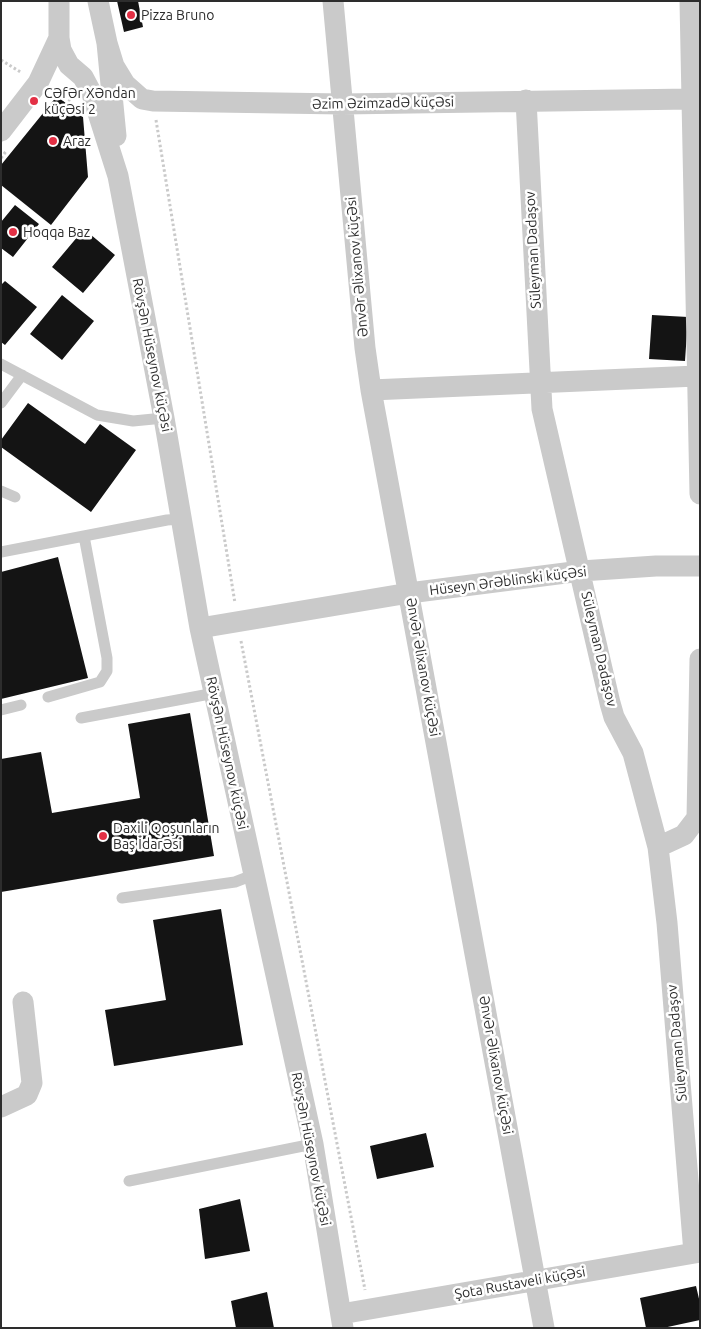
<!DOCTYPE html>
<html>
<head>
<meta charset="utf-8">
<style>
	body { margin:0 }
	#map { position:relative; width:701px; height:1329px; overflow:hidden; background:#fff; font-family:Ubuntu,sans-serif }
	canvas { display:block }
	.frame { position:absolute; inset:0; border:2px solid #2d2d2d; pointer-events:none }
</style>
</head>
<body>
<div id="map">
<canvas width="701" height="1329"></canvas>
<div class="frame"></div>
</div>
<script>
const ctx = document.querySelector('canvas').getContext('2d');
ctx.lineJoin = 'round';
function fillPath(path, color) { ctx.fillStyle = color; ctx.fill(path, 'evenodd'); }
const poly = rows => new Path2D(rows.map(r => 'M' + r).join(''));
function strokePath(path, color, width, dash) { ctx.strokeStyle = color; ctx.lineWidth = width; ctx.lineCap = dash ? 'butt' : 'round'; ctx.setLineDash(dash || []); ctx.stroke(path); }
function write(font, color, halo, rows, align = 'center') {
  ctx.font = font + ' Ubuntu,sans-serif'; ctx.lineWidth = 5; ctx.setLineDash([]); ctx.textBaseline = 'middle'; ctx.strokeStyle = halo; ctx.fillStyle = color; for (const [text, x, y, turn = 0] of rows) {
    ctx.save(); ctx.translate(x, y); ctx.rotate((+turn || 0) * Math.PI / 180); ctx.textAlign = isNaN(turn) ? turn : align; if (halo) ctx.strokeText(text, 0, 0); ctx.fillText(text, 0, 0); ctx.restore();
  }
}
fillPath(poly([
	[117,1,138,1,143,27,124,32],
	[57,96,83,117,88,177,51,225,1,185,1,165],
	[15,205,39,224,13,257,1,248,1,222],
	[84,229,115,255,83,293,52,267],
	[5,281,37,307,5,345,1,342,1,285],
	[62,295,94,321,62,360,30,334],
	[652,315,688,317,685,361,649,359],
	[28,403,85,444,100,424,136,450,91,512,1,447,1,440],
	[58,557,88,678,1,699,1,572],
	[190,713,214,856,1,892,1,759,41,752,52,813,140,798,128,724],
	[221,909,243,1045,114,1066,105,1010,166,1000,153,920],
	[426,1133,434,1167,377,1179,370,1146],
	[240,1199,250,1251,205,1259,199,1209],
	[696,1286,700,1303,700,1320,663,1328,646,1328,640,1298],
	[267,1292,274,1328,236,1328,231,1301]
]), '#141414');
strokePath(poly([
	[1,60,22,73],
	[56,91,72,102],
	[156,120,235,603],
	[1,158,7,150],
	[241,641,365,1290]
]), '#cacaca', 3, [2.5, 2.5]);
strokePath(poly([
	[1,364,97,415,133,421,164,418],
	[1,403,22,375],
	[1,491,15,497],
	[1,552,167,520,181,519],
	[48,697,100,682,107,671,107,658,84,536],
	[1,710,21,705],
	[81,718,215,693],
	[122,898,235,882,253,875],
	[129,1181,313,1144]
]), '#cacaca', 11);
strokePath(poly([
	[59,1,59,38,61,50,69,65,83,77,92,94,118,176,164,418,200,628,313,1144,343,1328],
	[98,1,107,43,116,136],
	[333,1,365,348,371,390,544,1328],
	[690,1,700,494],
	[107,43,114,66,125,84,142,99,153,101,342,104,691,99],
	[526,100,542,409,610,703,614,717,633,753,658,847,667,923,694,1253],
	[1,131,38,83,59,38],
	[371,390,697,376],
	[200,628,409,593,581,571,656,566,700,566],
	[658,847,684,835,697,818,700,659],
	[1,1107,27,1095,32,1083,23,1002],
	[341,1314,700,1252]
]), '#cacaca', 21);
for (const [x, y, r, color] of [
	[131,15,5,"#e33045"],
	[34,101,5,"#e33045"],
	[53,141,5,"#e33045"],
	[13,232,5,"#e33045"],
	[103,836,5,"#e33045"]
]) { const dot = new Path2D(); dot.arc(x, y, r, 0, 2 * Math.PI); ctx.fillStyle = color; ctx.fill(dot); strokePath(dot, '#fff', 2); }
write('14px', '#2d2d2d', '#fff', [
	["Pizza Bruno",141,15],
	["Cəfər Xəndan",44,93],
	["küçəsi 2",44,109],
	["Araz",63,141],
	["Hoqqa Baz",23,232],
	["Daxili Qoşunların",113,828],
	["Baş İdarəsi",113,844]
], 'left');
write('14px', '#2d2d2d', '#fff', [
	["Əzim Əzimzadə küçəsi",383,103,-1],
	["Süleyman Dadaşov",533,250,-93],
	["Ənvər Əlixanov küçəsi",357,267,-95],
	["Rövşən Hüseynov küçəsi",152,355,79],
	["Hüseyn Ərəblinski küçəsi",508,581,-7],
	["Süleyman Dadaşov",599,649,77],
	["Ənvər Əlixanov küçəsi",423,667,80],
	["Rövşən Hüseynov küçəsi",227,753,78],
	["Süleyman Dadaşov",677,1043,-95],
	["Ənvər Əlixanov küçəsi",496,1065,80],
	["Rövşən Hüseynov küçəsi",311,1149,79],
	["Şota Rustaveli küçəsi",520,1283,-10]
]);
</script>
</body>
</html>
